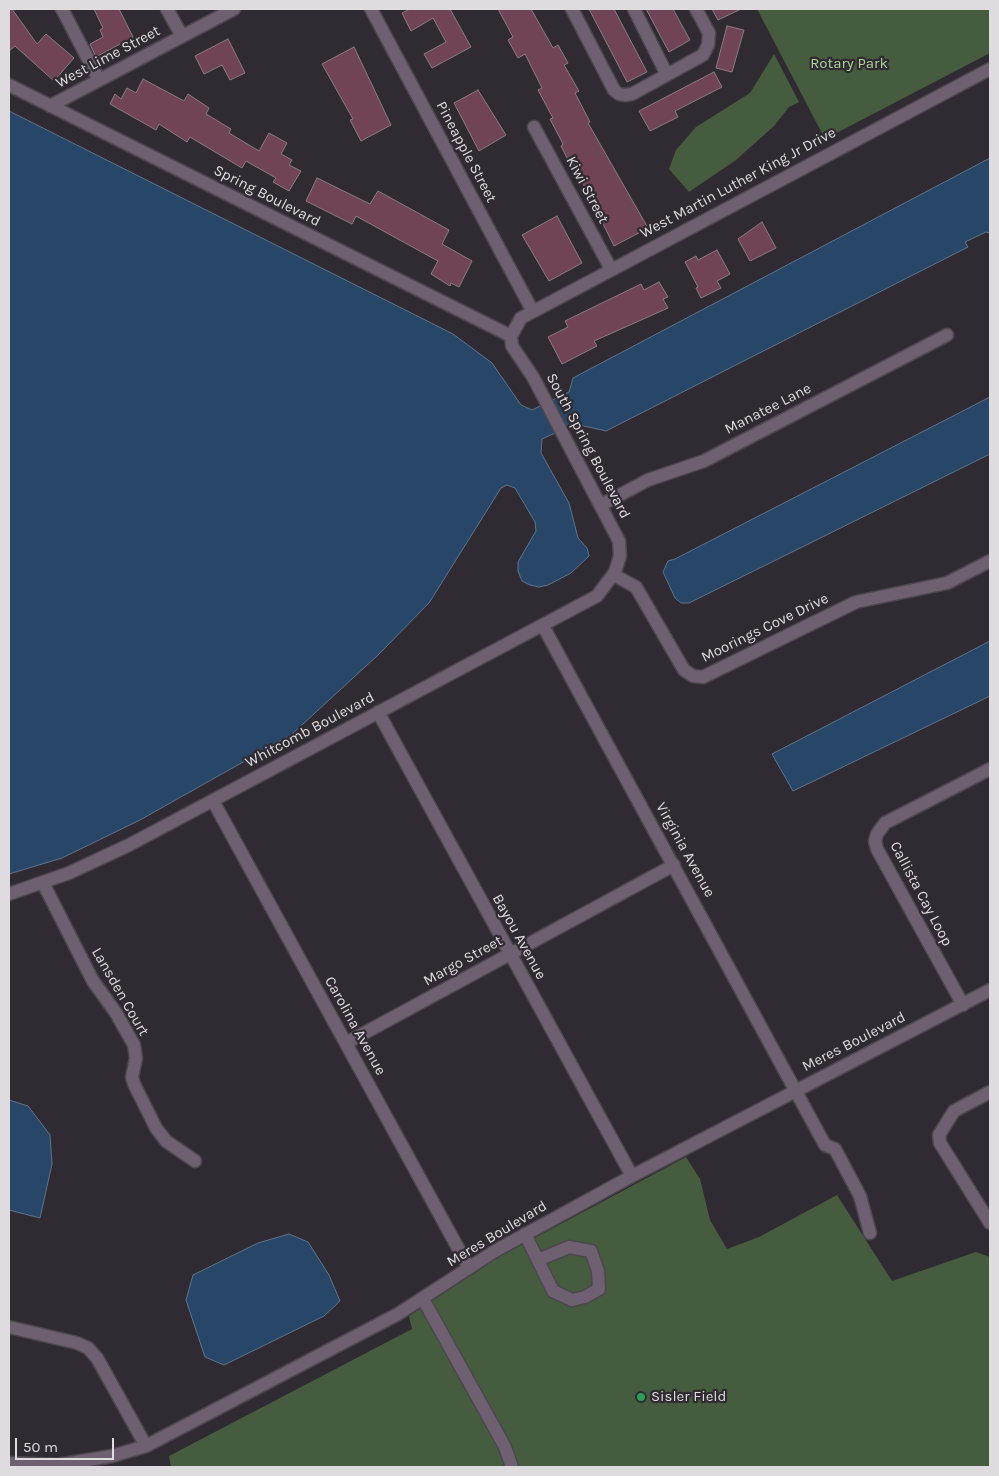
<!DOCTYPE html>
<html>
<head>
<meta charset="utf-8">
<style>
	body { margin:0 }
	#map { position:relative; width:999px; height:1476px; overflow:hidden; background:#302b32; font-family:Karla,sans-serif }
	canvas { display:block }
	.frame { position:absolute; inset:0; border:10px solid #dfdce0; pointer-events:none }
	.scale { position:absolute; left:15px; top:1438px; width:99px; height:22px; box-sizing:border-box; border:2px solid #dfdce0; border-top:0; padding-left:6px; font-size:15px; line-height:18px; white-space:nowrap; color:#dfdce0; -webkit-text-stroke:4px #302b32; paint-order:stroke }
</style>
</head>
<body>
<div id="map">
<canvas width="999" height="1476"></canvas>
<div class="frame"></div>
<div class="scale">50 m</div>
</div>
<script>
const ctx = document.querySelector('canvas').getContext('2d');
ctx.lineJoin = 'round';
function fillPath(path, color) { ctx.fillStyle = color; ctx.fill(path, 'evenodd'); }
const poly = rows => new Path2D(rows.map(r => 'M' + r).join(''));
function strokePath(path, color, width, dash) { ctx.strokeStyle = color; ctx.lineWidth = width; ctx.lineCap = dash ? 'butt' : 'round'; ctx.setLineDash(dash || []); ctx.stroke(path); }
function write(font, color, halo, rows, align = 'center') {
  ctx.font = font + ' Karla,sans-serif'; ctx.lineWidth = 4.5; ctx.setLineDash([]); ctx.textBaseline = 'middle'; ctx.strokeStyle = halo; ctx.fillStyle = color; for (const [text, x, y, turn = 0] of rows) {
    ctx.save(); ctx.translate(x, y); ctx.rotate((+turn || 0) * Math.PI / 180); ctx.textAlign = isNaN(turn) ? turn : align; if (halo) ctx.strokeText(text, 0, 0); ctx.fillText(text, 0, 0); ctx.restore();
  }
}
fillPath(poly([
	[757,9,990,9,990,53,825,139],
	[774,54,799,102,789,107,774,126,736,160,689,192,669,169,676,150,696,127,750,93],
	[686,1157,700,1179,710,1220,727,1249,759,1237,837,1195,892,1281,976,1252,990,1257,990,1467,171,1467,169,1456,412,1329,409,1316,499,1257]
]), '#465c3e');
const water = poly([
	[9,111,453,334,492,363,521,405,532,410,569,392,573,378,990,158,990,233,986,232,965,242,968,247,606,431,575,424,542,439,541,453,569,503,578,538,587,548,589,556,571,573,548,585,539,587,530,585,522,581,518,571,518,562,536,531,535,522,515,488,507,485,501,488,429,603,378,655,291,735,140,820,62,858,9,874,9,111],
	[990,397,990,454,689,603,681,603,675,598,663,572,668,561,675,559,990,397],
	[990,641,990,696,793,791,772,754,990,641],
	[9,1100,28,1106,50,1135,52,1164,40,1218,9,1210,9,1100],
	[289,1234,308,1242,329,1275,340,1301,324,1316,224,1365,205,1357,186,1300,193,1275,258,1243,289,1234]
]);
fillPath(water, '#284768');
strokePath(water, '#5f748c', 1);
const building = poly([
	[9,9,12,9,37,44,46,34,74,58,54,81,15,46,9,51,9,9],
	[94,9,119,9,133,37,96,57,90,44,103,37,100,30,103,28,94,9],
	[410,9,450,9,471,47,432,68,424,54,446,42,433,18,411,31,402,13,410,9],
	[498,9,531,9,553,48,558,45,568,63,564,65,579,91,575,93,590,122,588,123,648,228,614,246,573,163,570,164,561,146,563,144,550,119,553,118,538,90,542,88,525,54,518,58,508,40,513,37,498,9],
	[589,9,614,9,647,72,627,82,589,9],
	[646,9,673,9,690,40,669,52,646,9],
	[712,9,741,9,718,20,712,9],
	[727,26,744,30,732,72,716,68,727,26],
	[228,39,245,73,230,80,222,65,204,74,195,56,228,39],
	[354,47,391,125,361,141,350,120,353,119,322,64,354,47],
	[714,72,722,87,675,111,678,117,650,131,639,111,714,72],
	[143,79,184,101,188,94,209,108,206,114,231,129,229,133,259,151,269,133,287,143,281,154,292,160,289,165,301,171,289,191,273,182,276,178,246,161,242,168,190,137,187,142,159,124,156,130,110,104,115,94,121,99,127,88,136,93,143,79],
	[478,90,506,135,479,151,454,103,478,90],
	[317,178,370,204,378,191,449,230,442,244,472,261,459,287,451,283,450,286,431,274,438,261,356,216,352,224,306,201,317,178],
	[557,216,582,263,549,281,522,235,557,216],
	[762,222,776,248,750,261,738,239,762,222],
	[717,250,730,274,717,281,721,288,701,298,696,288,698,287,685,262,696,256,698,260,717,250],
	[659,282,668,297,663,299,668,308,594,341,597,346,562,364,548,337,568,327,565,321,641,284,644,290,659,282]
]);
fillPath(building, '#704357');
strokePath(building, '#897e82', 1);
const minor = poly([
	[62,9,99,80],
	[167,9,182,36],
	[371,9,532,310],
	[572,9,614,90,619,94,625,95,632,94,703,55,708,45,709,33,696,9],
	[634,9,667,75],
	[9,85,511,336],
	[50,106,234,9],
	[534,127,611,269],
	[601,505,648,480,704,461,947,335],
	[614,575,636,587,684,670,693,676,703,677,856,602,947,583,990,561],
	[543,626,825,1145,835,1149,860,1196,870,1233],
	[378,712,632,1176],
	[213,801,469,1268],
	[43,883,93,981,116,1013,134,1045,136,1058,132,1077,134,1084,156,1128,166,1141,195,1161],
	[9,894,69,873,129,845,597,596,615,572,620,556,619,541,533,377,512,346,511,336,521,318,990,69],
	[963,1005,877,849,875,841,877,834,885,823,990,769],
	[346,1043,674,865],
	[990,1092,954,1111,939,1135,940,1143,990,1223],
	[525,1234,553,1291,572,1300,585,1297,599,1289,598,1271,591,1251,569,1247,538,1260],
	[423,1299,505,1447,512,1467],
	[9,1327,77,1343,88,1348,97,1358,146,1446],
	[9,1463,57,1465,112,1456,146,1446,398,1314,495,1251,632,1176,990,990]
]);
strokePath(minor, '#4c474e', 15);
strokePath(minor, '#6e6070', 12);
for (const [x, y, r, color] of [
	[641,1397,5,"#2e9e5b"]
]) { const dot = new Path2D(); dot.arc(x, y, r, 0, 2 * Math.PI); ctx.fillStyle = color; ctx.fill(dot); strokePath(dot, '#302b32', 2); }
write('15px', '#dfdce0', '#302b32', [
	["West Lime Street",108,57,-28],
	["Pineapple Street",466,152,62],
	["West Martin Luther King Jr Drive",738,183,-28],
	["Kiwi Street",587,190,62],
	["Spring Boulevard",267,196,27],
	["Manatee Lane",768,409,-27],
	["South Spring Boulevard",588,446,62],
	["Moorings Cove Drive",765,628,-26],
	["Whitcomb Boulevard",310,730,-28],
	["Virginia Avenue",685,850,61],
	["Callista Cay Loop",921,894,62],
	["Bayou Avenue",519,937,61],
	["Margo Street",463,961,-29],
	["Lansden Court",120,992,60],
	["Carolina Avenue",355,1026,61],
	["Meres Boulevard",854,1042,-27],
	["Meres Boulevard",497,1234,-31]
]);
write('15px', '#abd899', '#302b32', [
	["Rotary Park",849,64]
]);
write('15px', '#dfdce0', '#302b32', [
	["Sisler Field",651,1397]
], 'left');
</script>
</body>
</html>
